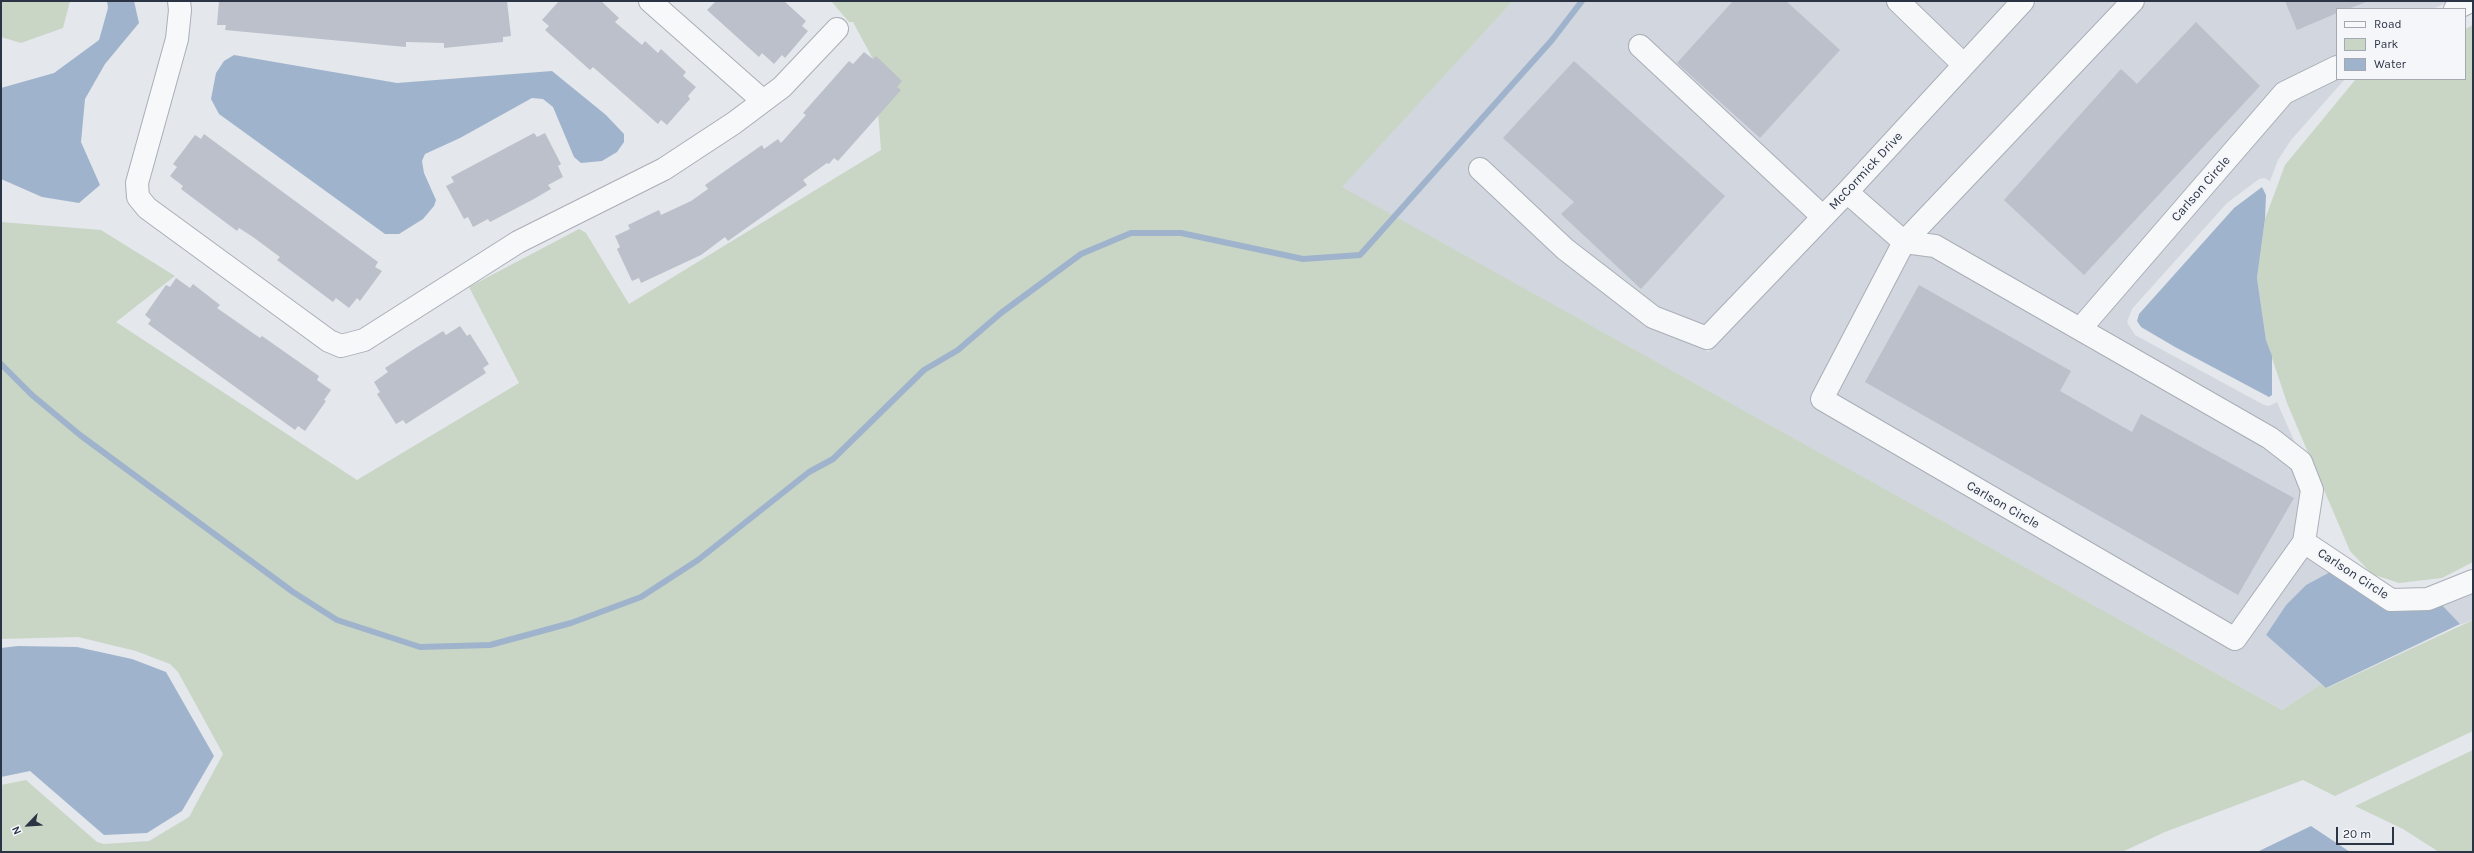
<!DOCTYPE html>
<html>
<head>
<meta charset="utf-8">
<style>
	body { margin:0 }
	#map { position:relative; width:2474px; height:853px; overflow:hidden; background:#e4e7ec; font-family:Karla,sans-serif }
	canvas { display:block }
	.frame { position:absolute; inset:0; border:2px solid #2b3445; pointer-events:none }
	.legend { position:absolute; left:2336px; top:8px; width:130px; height:72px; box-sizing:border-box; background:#f4f6f9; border:1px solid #a4a8b1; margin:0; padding:5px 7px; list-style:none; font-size:12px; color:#2b3445 }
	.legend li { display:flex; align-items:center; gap:8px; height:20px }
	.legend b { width:20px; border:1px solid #a4a8b1 }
	.north { position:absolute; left:8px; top:805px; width:40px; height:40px; -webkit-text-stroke:3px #f4f6f9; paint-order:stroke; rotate:245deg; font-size:11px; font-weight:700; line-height:16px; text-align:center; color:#2b3445 }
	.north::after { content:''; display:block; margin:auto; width:14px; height:18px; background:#2b3445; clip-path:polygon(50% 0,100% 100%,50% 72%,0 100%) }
	.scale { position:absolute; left:2336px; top:827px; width:58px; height:18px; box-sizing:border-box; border:2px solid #2b3445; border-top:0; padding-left:5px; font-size:12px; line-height:14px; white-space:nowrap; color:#2b3445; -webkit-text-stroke:3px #f4f6f9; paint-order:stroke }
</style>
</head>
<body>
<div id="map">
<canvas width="2474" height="853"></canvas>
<div class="frame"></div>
<ul class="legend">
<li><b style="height:5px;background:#f7f8fa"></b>Road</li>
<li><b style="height:11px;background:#c9d6c5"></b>Park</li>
<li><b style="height:11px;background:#9fb4cc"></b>Water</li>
</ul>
<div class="north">N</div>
<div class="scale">20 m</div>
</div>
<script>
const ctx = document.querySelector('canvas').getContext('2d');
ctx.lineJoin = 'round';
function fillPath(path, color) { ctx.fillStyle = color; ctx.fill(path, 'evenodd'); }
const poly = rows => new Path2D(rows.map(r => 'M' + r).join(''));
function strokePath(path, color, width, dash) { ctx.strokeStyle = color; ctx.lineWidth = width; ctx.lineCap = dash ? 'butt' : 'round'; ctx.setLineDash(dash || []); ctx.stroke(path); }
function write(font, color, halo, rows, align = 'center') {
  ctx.font = font + ' Karla,sans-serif'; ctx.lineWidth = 4; ctx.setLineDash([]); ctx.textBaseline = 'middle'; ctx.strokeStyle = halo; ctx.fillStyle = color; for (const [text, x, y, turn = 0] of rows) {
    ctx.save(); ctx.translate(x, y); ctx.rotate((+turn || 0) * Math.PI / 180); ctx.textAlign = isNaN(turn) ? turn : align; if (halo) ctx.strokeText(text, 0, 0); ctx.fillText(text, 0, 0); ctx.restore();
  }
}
fillPath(poly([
	[1513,1,2009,1,1839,186,1692,340,1708,352,1847,207,1890,245,1812,395,1815,408,2229,648,2244,644,2306,556,2330,572,2306,585,2286,605,2266,635,2321,684,2282,710,1341,187],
	[2037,1,2119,1,1903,227,1862,191],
	[2147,1,2449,1,2433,9,2337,9,2337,56,2279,85,2079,315,1941,237,1925,234],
	[2337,79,2345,79,2291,140,2278,160,2270,181,2264,178,2259,179,2227,203,2132,309,2127,322,2135,335,2264,405,2269,406,2277,402,2295,443,2269,424,2096,326,2291,101],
	[1909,253,1930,256,2263,447,2292,468,2301,492,2293,539,2233,625,1835,395],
	[2473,592,2473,620,2456,626,2460,624,2442,605]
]), '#d2d6de');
fillPath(poly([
	[1,1,70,1,63,28,21,43,1,37],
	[831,1,1513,1,1342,187,2282,710,2321,684,2327,688,2473,620,2473,731,2335,796,2303,780,2165,832,2122,852,1,852,1,785,26,780,97,842,104,844,149,841,189,817,223,754,178,672,170,664,136,651,78,637,1,639,1,222,101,230,175,276,116,322,357,480,519,383,469,287,579,229,586,233,629,304,881,150,874,61,853,22,849,22],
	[2473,25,2473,562,2442,578,2399,583,2372,574,2350,551,2287,403,2266,340,2257,278,2265,219,2285,165,2356,79,2465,79,2465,29],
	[2473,750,2473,852,2439,852,2403,829,2355,806]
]), '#c9d6c5');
fillPath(poly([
	[107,1,134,1,139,23,105,64,85,99,81,142,100,185,79,203,42,197,1,179,1,88,54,73,99,40,108,8],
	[234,55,397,83,552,71,606,115,624,134,624,142,617,152,602,161,581,163,574,157,553,107,543,99,532,98,460,138,425,154,422,161,424,173,436,200,434,206,423,219,399,234,385,234,219,114,211,99,216,73,224,61],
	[2262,187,2266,195,2265,219,2257,278,2266,340,2272,356,2272,395,2269,397,2175,347,2141,327,2137,321,2139,314,2234,208],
	[2330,572,2442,605,2460,624,2326,688,2266,635,2286,605,2306,585],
	[18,646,77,647,132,659,166,672,214,756,182,811,147,833,104,835,30,771,1,777,1,648],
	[2311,826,2350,852,2257,852]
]), '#9fb4cc');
strokePath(poly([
	[1,364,32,395,80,435,293,592,337,620,420,647,490,645,571,623,641,597,698,560,809,472,833,459,924,370,958,350,1001,313,1081,254,1131,233,1181,233,1303,259,1360,255,1552,40,1582,1]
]), '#9fb4cc', 6);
fillPath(poly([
	[219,1,507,1,511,36,503,37,503,42,444,48,444,43,406,42,406,47,225,30,226,25,217,25],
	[559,1,601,1,619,18,615,22,642,45,645,41,658,53,661,49,686,72,683,76,696,87,688,96,690,99,667,125,661,120,658,124,593,67,590,70,545,30,549,26,542,20],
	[716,1,784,1,806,21,802,26,808,31,785,58,782,55,774,64,762,53,759,57,707,10],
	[1733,1,1786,1,1840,50,1760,138,1677,63],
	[2285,1,2366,1,2366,2,2348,9,2337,9,2337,13,2297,30],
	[2196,22,2260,86,2084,275,2004,200,2121,69,2137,84],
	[864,52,873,59,876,56,902,81,897,87,901,90,838,161,834,158,829,164,827,163,803,180,807,185,728,241,725,237,701,255,641,283,639,278,632,281,617,249,620,247,615,236,630,229,628,225,659,210,661,215,691,201,708,189,705,185,762,145,764,149,778,139,781,143,806,115,803,113,849,61,853,64],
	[1574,61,1725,196,1641,289,1561,214,1574,202,1503,138],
	[534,133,537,137,545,133,561,164,558,166,563,177,548,185,551,189,532,200,490,222,488,219,473,227,468,217,464,219,446,186,454,182,451,177],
	[204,134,378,262,375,267,382,271,360,301,357,298,349,308,336,298,333,302,277,260,280,257,253,237,239,228,237,231,181,189,183,186,170,176,177,167,173,164,195,135,201,139],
	[176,278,190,288,193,284,220,305,217,308,260,338,262,336,319,376,317,380,331,390,324,400,326,401,305,431,298,426,295,430,148,324,151,320,145,315,166,285,170,287],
	[1919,285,2071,371,2060,391,2132,432,2141,414,2294,498,2238,595,1865,382],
	[460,326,467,336,470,334,489,364,483,368,486,373,406,424,403,420,396,424,377,394,380,392,374,382,388,372,385,368,414,349,443,331,446,335]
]), '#bbc0ca');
const minor = poly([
	[179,1,180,10,177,39,137,183,138,197,147,208,329,341,341,346,364,340,518,242,664,169,734,123,782,87,837,29],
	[650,1,762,100],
	[1898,1,1963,64],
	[2455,9,2471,1],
	[1640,46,1823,217],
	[1480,169,1565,249,1653,317,1707,338,1847,192,2023,1],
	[1847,192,1904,242,1935,246,2270,438,2301,462,2312,490,2304,542,2235,639,1822,399,1904,242,2133,1],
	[2080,329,2284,93,2337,67],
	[2304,542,2391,600,2428,599,2473,581]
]);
strokePath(minor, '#a9aeb7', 24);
strokePath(minor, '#f7f8fa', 22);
write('13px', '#2b3445', '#f4f6f9', [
	["McCormick Drive",1866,171,-47],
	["Carlson Circle",2201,189,-49],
	["Carlson Circle",2003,505,30],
	["Carlson Circle",2353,574,33]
]);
</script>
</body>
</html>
